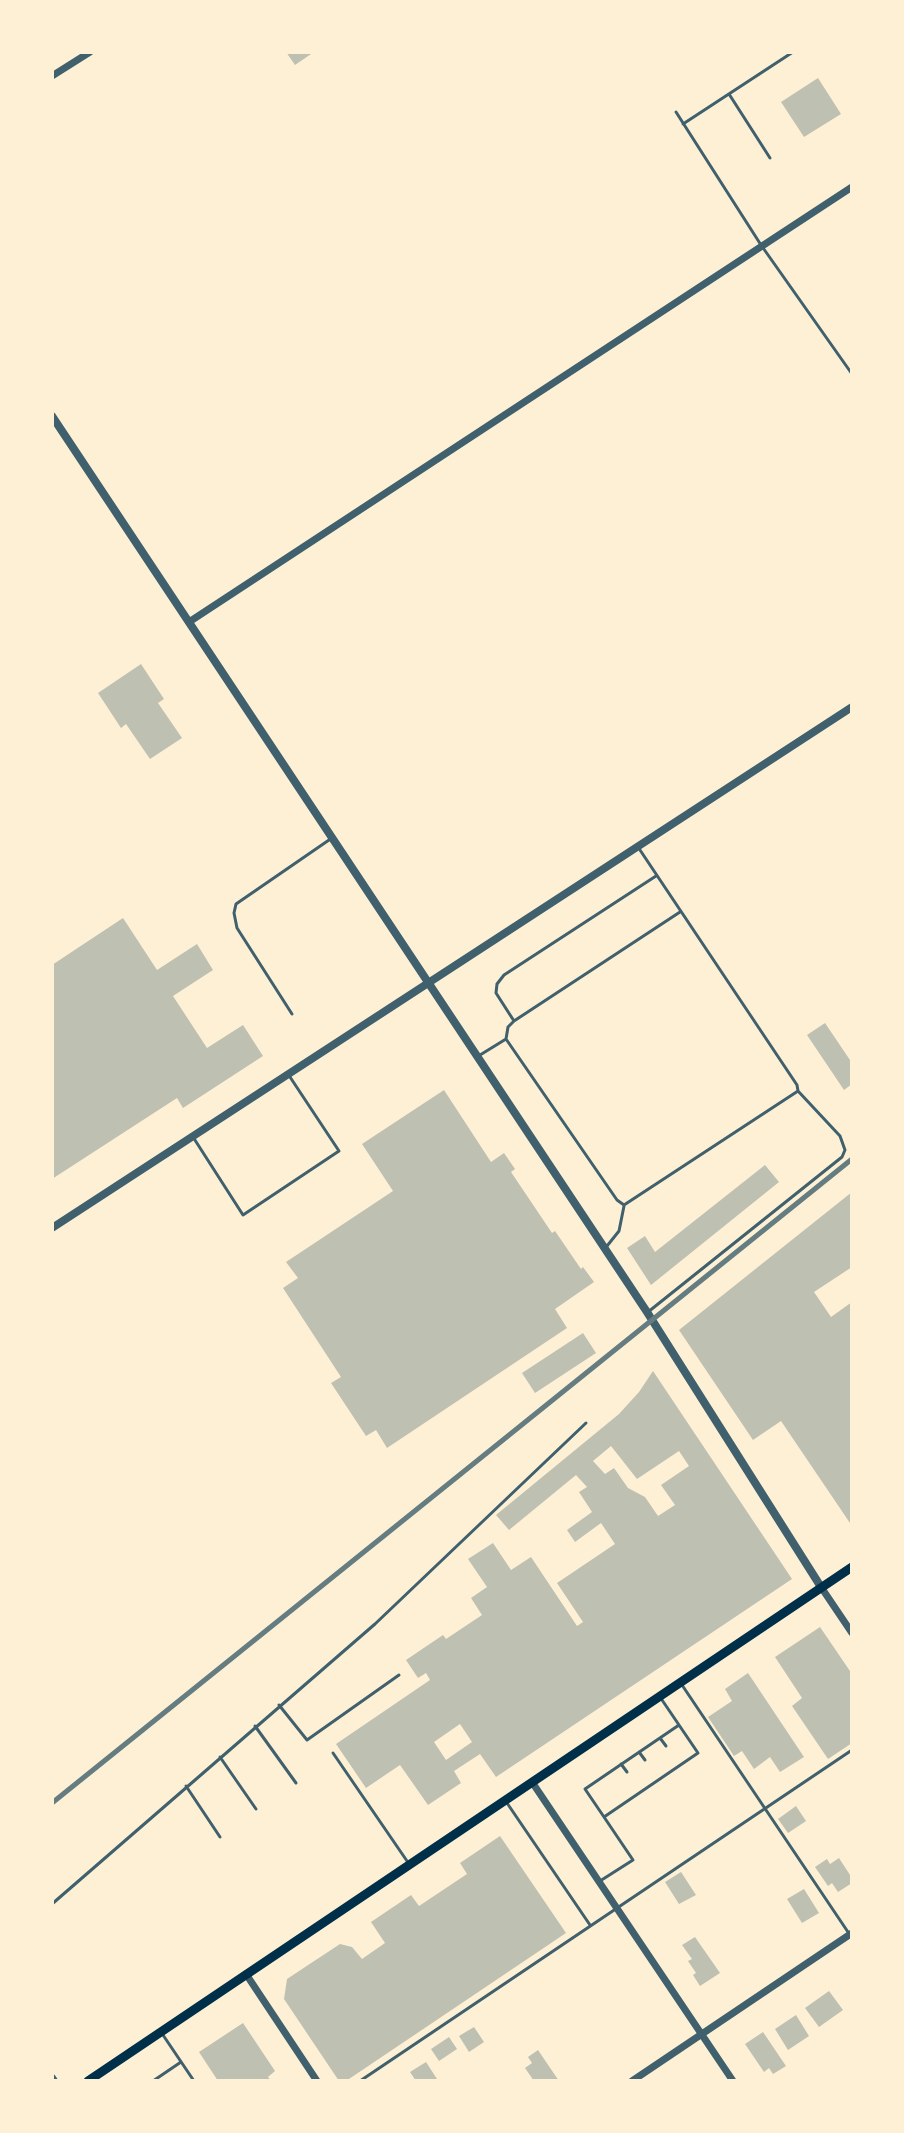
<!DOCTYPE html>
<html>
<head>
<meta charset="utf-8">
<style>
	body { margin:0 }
	#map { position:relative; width:904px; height:2133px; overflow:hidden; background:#fdf0d5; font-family:"Public Sans",sans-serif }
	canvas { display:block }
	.frame { position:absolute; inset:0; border:54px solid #fdf0d5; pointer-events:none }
</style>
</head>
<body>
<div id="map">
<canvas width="904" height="2133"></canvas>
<div class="frame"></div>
</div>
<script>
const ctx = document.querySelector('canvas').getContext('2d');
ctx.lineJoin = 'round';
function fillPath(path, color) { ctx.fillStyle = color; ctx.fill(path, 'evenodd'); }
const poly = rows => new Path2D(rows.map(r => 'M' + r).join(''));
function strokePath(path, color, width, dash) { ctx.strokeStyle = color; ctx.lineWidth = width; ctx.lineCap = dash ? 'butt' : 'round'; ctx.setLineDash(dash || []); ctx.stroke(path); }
fillPath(poly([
	[286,52,314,52,295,65],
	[818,78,841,114,804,137,781,102],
	[141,664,164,699,158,703,182,738,150,759,126,724,121,728,98,693],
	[123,918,157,970,197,944,213,970,173,996,207,1048,243,1025,263,1056,183,1108,177,1098,52,1179,52,965],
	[825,1023,852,1063,852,1084,844,1090,807,1035],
	[444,1090,491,1162,504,1153,515,1169,511,1172,552,1233,555,1231,581,1269,583,1267,594,1282,555,1309,567,1328,387,1448,376,1430,366,1436,331,1383,341,1377,283,1288,298,1278,286,1262,393,1191,362,1144],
	[765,1165,779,1182,651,1285,627,1248,645,1236,655,1252],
	[852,1192,852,1267,814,1292,831,1317,852,1302,852,1526,781,1421,753,1440,679,1330],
	[583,1333,596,1353,535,1393,522,1373],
	[653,1371,792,1579,496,1777,480,1754,454,1771,461,1783,428,1805,400,1765,366,1788,336,1744,430,1680,426,1673,418,1678,406,1660,443,1635,446,1639,482,1615,471,1598,487,1587,468,1559,493,1543,511,1570,531,1557,577,1626,583,1622,557,1583,615,1544,601,1523,575,1542,567,1530,592,1512,579,1492,587,1487,576,1475,509,1530,496,1515,619,1414,639,1392],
	[611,1446,637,1479,679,1451,689,1466,661,1485,675,1505,658,1516,645,1497,628,1488,614,1468,605,1474,593,1461],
	[460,1724,472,1742,446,1760,434,1742],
	[820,1627,852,1674,852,1743,828,1759,792,1706,802,1698,775,1657],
	[748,1673,804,1757,780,1772,770,1757,754,1769,742,1751,734,1756,708,1717,732,1701,725,1689],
	[796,1806,806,1821,788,1833,778,1819],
	[500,1836,566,1933,346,2081,339,2081,284,1999,287,1979,340,1944,352,1947,362,1959,385,1943,371,1922,411,1895,419,1906,467,1874,460,1863],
	[839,1858,852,1878,852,1883,838,1892,832,1883,828,1886,815,1867,827,1859,830,1864],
	[681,1872,696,1895,679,1904,665,1882],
	[804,1889,819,1913,802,1923,787,1899],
	[695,1937,720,1973,700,1986,693,1975,696,1973,688,1961,692,1959,682,1945],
	[829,1991,843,2010,819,2027,805,2008],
	[796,2015,809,2036,788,2050,775,2029],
	[243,2023,275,2071,268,2077,271,2081,218,2081,199,2052],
	[474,2027,484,2042,469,2052,459,2036],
	[763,2032,786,2066,773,2074,769,2068,764,2072,745,2044],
	[449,2037,457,2049,439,2061,431,2049],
	[538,2050,559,2081,534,2081,525,2068,532,2063,528,2057],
	[426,2062,437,2079,416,2081,410,2072]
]), '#bec0b2');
strokePath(poly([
	[729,94,770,158],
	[676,112,761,245,852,374],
	[683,124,793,52],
	[292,1014,237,928,234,913,236,904,329,840],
	[514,1021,496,993,497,984,504,975,656,876],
	[506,1039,508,1027,514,1021,680,912],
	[480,1055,506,1039,617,1200,624,1205,798,1091,797,1085,640,850],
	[193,1137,243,1215,339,1151,290,1077],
	[607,1246,619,1231,624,1206],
	[648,1312,842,1157,845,1150,840,1136,798,1091],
	[682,1685,852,1938],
	[279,1705,307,1740,399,1675],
	[255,1726,296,1783],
	[660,1738,666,1746],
	[639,1752,645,1760],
	[333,1753,407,1861],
	[220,1757,256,1809],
	[621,1764,627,1772],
	[186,1786,220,1837],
	[507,1803,590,1925],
	[604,1817,585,1789,679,1725],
	[600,1881,633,1860,604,1817,698,1753,660,1697],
	[52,1904,375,1624,586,1423],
	[163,2035,194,2081],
	[153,2081,181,2062],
	[360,2081,852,1750]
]), '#3f606c', 3);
strokePath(poly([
	[52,76,90,52],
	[189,622,852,187],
	[821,1587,852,1633],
	[532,1782,733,2081],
	[246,1974,317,2081],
	[632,2081,852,1933]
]), '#3f606c', 7);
strokePath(poly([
	[52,416,647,1312,821,1587],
	[52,1228,852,707],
	[52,2078,54,2081]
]), '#3f606c', 8);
strokePath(poly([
	[88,2081,852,1567]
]), '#003049', 9);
strokePath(poly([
	[52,1803,852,1159]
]), '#657d81', 5);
</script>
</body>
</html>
